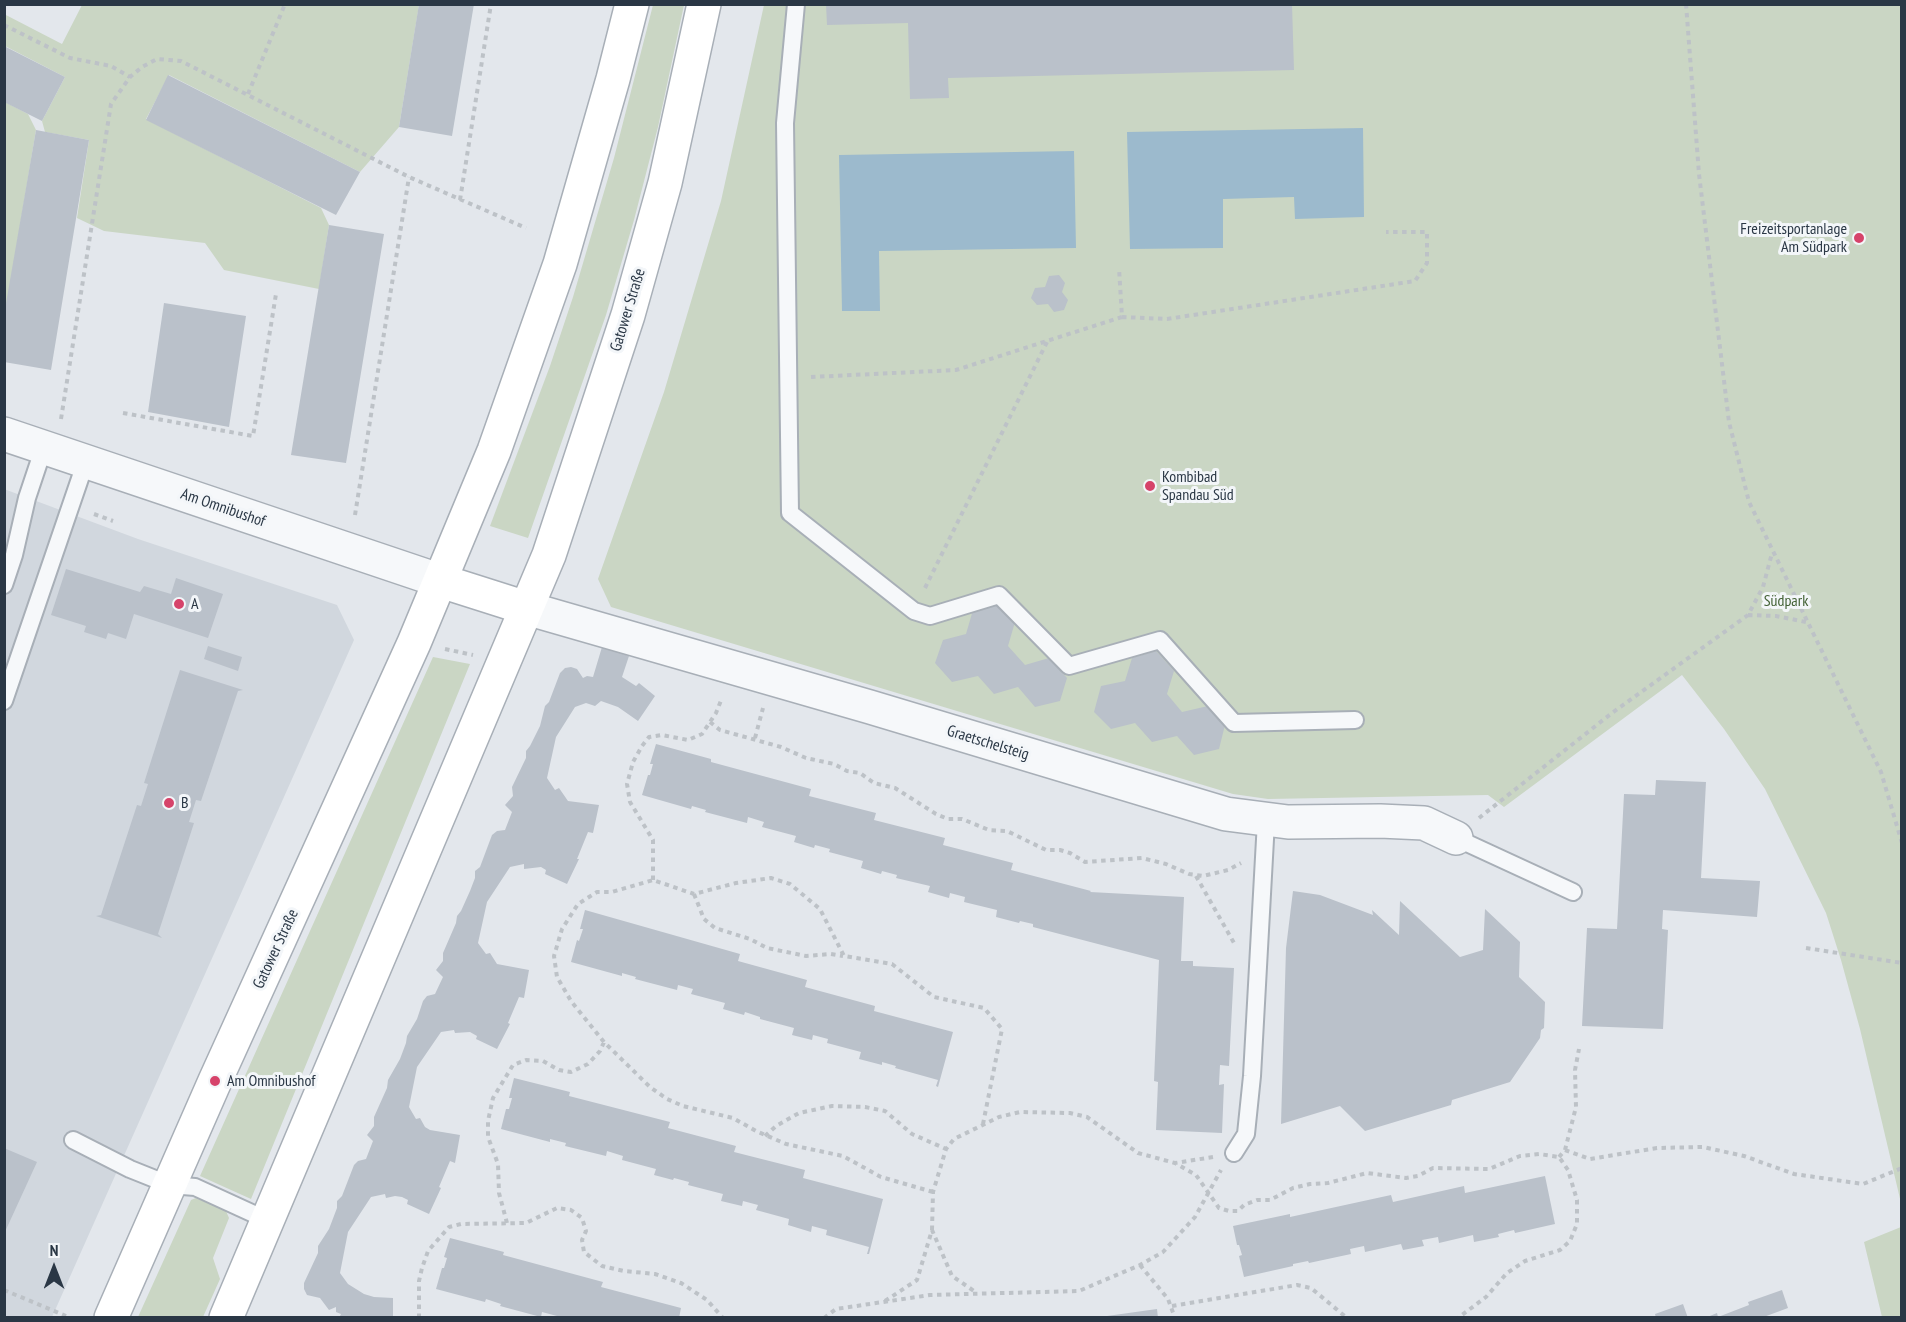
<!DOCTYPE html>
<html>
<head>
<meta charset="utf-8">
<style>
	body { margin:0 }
	#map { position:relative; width:1906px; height:1322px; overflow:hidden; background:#e3e7ec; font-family:"PT Sans Narrow",sans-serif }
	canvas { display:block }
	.frame { position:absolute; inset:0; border:6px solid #2a3745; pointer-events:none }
	.north { position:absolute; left:24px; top:1238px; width:60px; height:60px; -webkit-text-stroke:4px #f3f6f9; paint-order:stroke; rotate:0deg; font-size:16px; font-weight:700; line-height:24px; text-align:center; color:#2a3745 }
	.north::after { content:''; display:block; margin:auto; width:21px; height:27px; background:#2a3745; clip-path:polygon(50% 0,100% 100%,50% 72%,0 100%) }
</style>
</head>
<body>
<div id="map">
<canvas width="1906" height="1322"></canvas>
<div class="frame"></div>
<div class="north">N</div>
</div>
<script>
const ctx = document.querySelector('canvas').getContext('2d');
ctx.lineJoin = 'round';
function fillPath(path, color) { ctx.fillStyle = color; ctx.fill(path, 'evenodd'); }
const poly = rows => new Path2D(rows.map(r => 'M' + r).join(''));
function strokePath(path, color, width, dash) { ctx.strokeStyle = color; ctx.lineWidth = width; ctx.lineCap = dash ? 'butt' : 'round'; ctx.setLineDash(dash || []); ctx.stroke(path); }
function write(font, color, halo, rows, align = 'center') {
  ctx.font = font + ' "PT Sans Narrow",sans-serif'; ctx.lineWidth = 6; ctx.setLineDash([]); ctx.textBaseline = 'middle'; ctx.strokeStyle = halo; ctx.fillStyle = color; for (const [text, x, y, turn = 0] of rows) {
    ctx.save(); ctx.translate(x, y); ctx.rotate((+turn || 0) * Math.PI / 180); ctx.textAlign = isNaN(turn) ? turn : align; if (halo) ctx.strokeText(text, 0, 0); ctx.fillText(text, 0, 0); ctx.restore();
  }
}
fillPath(poly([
	[4,489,138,539,337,605,354,640,52,1317,5,1317]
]), '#d1d7de');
fillPath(poly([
	[82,5,419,5,399,127,360,172,169,75,146,119,321,208,329,225,319,289,224,270,205,243,104,231,77,218,89,140,45,132,42,121,65,77,5,46,4,14,62,44],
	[653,5,684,5,658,127,634,220,606,315,528,538,490,526,550,366,573,297,614,158],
	[764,5,1901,5,1901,1203,1860,1029,1841,960,1826,913,1765,789,1724,729,1682,675,1504,807,1488,795,1268,799,1233,794,611,607,598,579,664,392,721,201],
	[5,102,28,114,36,130,5,315],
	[433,657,470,664,251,1199,200,1176],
	[196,1198,226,1211,229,1218,213,1258,220,1279,203,1317,138,1317,191,1200],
	[1901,1227,1901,1317,1882,1317,1864,1242]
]), '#cad6c4');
fillPath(poly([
	[1363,128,1364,217,1295,219,1294,197,1223,199,1223,248,1130,249,1127,132],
	[1074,151,1076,248,879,251,880,311,842,311,839,155]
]), '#9cbacd');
fillPath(poly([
	[419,4,474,4,452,136,399,127],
	[826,4,1292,4,1294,70,948,78,949,98,910,99,908,23,827,25],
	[4,46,65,77,42,121,4,102],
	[168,75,360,172,336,215,146,120],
	[36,130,89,140,51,370,4,362,4,315],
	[329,225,384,234,346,463,291,455],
	[1059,275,1065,283,1062,292,1068,300,1064,310,1054,312,1048,304,1037,305,1031,298,1035,288,1045,287,1049,276],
	[164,303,246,316,229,427,148,412],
	[66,569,140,592,144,586,171,594,176,578,223,594,208,638,134,614,126,639,108,633,106,639,84,632,86,626,51,615],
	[998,604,1015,622,1008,646,1025,665,1049,658,1067,678,1060,701,1035,707,1018,687,994,694,978,676,952,682,935,663,943,640,966,634,973,610],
	[208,646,242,657,238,671,204,659],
	[602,647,629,656,622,677,636,686,639,683,655,696,638,721,618,707,601,701,595,706,586,703,575,707,556,737,547,778,555,790,559,788,568,801,599,805,593,833,588,832,577,859,579,859,567,884,545,874,546,870,541,867,524,869,524,864,510,867,487,902,478,943,486,954,490,953,497,964,529,970,524,998,519,997,508,1023,510,1024,497,1049,476,1039,477,1036,470,1032,455,1033,454,1030,441,1032,417,1067,409,1107,416,1119,420,1118,425,1127,430,1130,460,1135,455,1163,450,1161,439,1187,441,1188,429,1214,407,1204,408,1200,402,1197,395,1196,386,1198,385,1194,371,1197,348,1232,340,1273,348,1284,364,1294,374,1297,393,1298,393,1318,339,1318,341,1314,336,1312,336,1307,329,1310,320,1298,307,1295,304,1289,304,1283,318,1253,318,1246,329,1229,337,1208,337,1201,342,1196,354,1165,358,1161,366,1159,373,1141,367,1135,374,1126,374,1117,387,1088,388,1080,400,1059,406,1043,407,1036,417,1019,423,1001,427,996,435,994,443,977,436,970,443,961,443,953,456,923,457,916,461,911,470,891,475,878,475,871,480,867,492,835,497,831,505,830,512,812,505,805,513,796,512,787,526,758,526,751,530,746,540,726,545,706,549,702,560,673,565,668,571,667,577,669,583,678,587,676,593,677],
	[1156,651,1174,671,1167,694,1182,712,1208,706,1225,725,1219,749,1194,755,1177,736,1152,742,1135,723,1111,729,1094,712,1101,686,1125,681,1132,658],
	[180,670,243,690,238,691,201,801,196,800,189,822,194,823,158,934,162,938,96,916,101,915,137,805,141,806,148,784,144,783],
	[656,744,711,759,711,762,811,789,809,796,876,813,874,820,945,838,943,845,1013,863,1011,870,1091,891,1090,892,1184,897,1181,961,1193,961,1193,966,1234,968,1229,1066,1220,1065,1219,1085,1224,1084,1222,1133,1156,1130,1158,1082,1154,1081,1159,960,1033,927,1033,924,1020,921,1019,923,996,917,997,910,964,902,965,897,950,893,949,898,928,892,930,886,896,878,897,875,882,871,881,874,861,868,863,861,829,852,830,849,815,845,814,848,794,842,796,836,762,827,764,822,748,817,747,823,705,812,706,810,692,806,691,809,642,795,648,775,650,775,653,764,650,764],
	[1656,780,1706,782,1701,878,1760,881,1757,917,1663,910,1662,929,1668,930,1663,1029,1582,1026,1587,928,1617,929,1624,794,1655,795],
	[1293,891,1320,895,1373,915,1372,910,1399,935,1400,901,1460,957,1483,950,1485,909,1520,942,1519,977,1545,1002,1544,1028,1541,1030,1540,1038,1510,1082,1452,1100,1451,1105,1365,1131,1340,1106,1281,1124,1286,948],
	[585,910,740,954,738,961,807,980,805,987,875,1006,874,1011,953,1032,938,1087,936,1086,938,1080,895,1068,896,1066,882,1062,882,1065,859,1059,861,1052,827,1043,828,1039,813,1035,812,1040,792,1035,794,1028,760,1019,760,1017,745,1012,744,1015,723,1009,725,1003,691,994,693,989,678,985,677,990,635,979,636,977,622,973,622,976,571,962,577,940,579,941,583,929,580,929],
	[514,1078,570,1092,569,1096,670,1122,668,1128,736,1146,734,1152,805,1170,803,1178,883,1199,869,1254,867,1254,869,1247,826,1235,827,1230,812,1226,811,1232,788,1225,789,1219,756,1210,758,1205,743,1201,742,1206,721,1201,723,1194,688,1185,689,1182,674,1178,673,1180,654,1175,656,1169,622,1160,623,1156,607,1151,606,1156,565,1146,566,1143,550,1139,550,1142,501,1129,506,1109,509,1109,512,1098,509,1098],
	[4,1148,37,1162,4,1234],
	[1545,1176,1555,1224,1515,1233,1514,1230,1498,1234,1499,1237,1474,1242,1473,1235,1439,1243,1438,1237,1422,1240,1424,1246,1403,1250,1401,1244,1365,1252,1364,1246,1350,1249,1351,1254,1309,1263,1308,1261,1293,1264,1293,1266,1244,1277,1239,1256,1242,1255,1239,1245,1237,1245,1233,1226,1290,1214,1290,1217,1391,1195,1393,1202,1464,1186,1465,1193],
	[450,1238,504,1252,503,1255,603,1282,601,1287,681,1308,679,1318,557,1318,557,1316,542,1312,541,1317,500,1306,501,1304,486,1299,485,1302,436,1289,442,1268,444,1268,447,1258,444,1257],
	[1782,1290,1788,1308,1761,1318,1705,1318,1717,1313,1718,1317,1749,1305,1748,1302],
	[1683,1304,1688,1318,1656,1318,1655,1314],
	[1157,1309,1158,1318,1107,1318,1107,1316]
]), '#bac1ca');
const lane = poly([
	[796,4,785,123,790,513,914,611,930,616,999,595,1069,666,1160,640,1234,723,1355,720],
	[4,585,14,555,27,498,44,447],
	[4,701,86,461],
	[1456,838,1573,892],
	[73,1140,130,1169,170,1185,195,1187,267,1220],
	[1234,1153,1246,1134,1252,1076,1266,821]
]);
const street = poly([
	[4,434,441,581],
	[526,608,870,707,1226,814,1288,822,1380,821,1424,823,1456,838]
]);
const secondary = poly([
	[441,581,526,608],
	[111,1318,215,1081,414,643,494,451,560,264,613,79,632,4],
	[226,1318,549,555,628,315,665,183,704,4]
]);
strokePath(lane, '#a8afb7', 20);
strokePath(street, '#a8afb7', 36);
strokePath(secondary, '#a8afb7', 36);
strokePath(poly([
	[1686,4,1699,174,1729,422,1749,502,1881,772,1902,843],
	[4,25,70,58,111,66,130,77],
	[248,94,285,4],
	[460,200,491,4],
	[1122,317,1167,319,1415,281,1427,263,1427,232,1386,232],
	[811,377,956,370,1122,317,1119,268],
	[123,413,253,436,276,294],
	[61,419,111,104,130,77,142,67,157,59,181,61,409,177,526,228],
	[94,514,113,521],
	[355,515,409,177],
	[925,588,1047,342],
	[1748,615,1776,616,1806,622],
	[445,649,473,655],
	[710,722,720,730,781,747,806,758,834,764,847,771,860,773,874,783,895,788,936,814,948,819,962,819,989,830,1007,831,1046,850,1060,850,1070,853,1085,862,1142,858,1166,864,1189,874,1203,876,1228,870,1241,863],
	[755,738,763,708],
	[1479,818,1612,713,1748,615,1763,587,1772,553],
	[1196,876,1234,943],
	[653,880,653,840,630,802,627,784,633,762,642,746,649,737,662,735,688,740,702,734,716,713,722,698],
	[694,894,704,919,715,928,750,939,767,948,806,956,831,954,843,956],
	[1806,948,1902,963],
	[765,1136,776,1126,799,1113,832,1106,865,1107,885,1111,912,1134,946,1149],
	[1565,1150,1590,1159,1657,1148,1703,1147,1744,1156,1794,1174,1863,1184,1902,1168],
	[1213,1157,1175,1163,1196,1175,1219,1208,1229,1211,1238,1211,1244,1205,1257,1200,1270,1200,1293,1188,1310,1184,1328,1183,1367,1173,1406,1178,1418,1176,1433,1168,1489,1169,1520,1156,1539,1154,1559,1157,1568,1170,1577,1200,1577,1224,1570,1241,1560,1250,1525,1261,1507,1273,1486,1297,1458,1318],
	[1559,1157,1565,1150,1576,1107,1575,1070,1579,1049],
	[933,1192,881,1177,843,1156,786,1144,756,1131,733,1118,683,1106,667,1099,650,1087,604,1042,571,1001,557,977,554,956,562,929,578,904,597,892,612,892,653,880,694,894,736,883,771,878,790,884,820,909,844,956,892,964,934,997,984,1008,1002,1029,983,1124],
	[507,1223,499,1193,498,1164,488,1137,488,1121,493,1098,513,1065,526,1060,543,1061,559,1070,571,1072,588,1064,600,1051,604,1042],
	[932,1230,933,1192,946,1149,954,1139,999,1117,1020,1112,1070,1113,1087,1117,1138,1153,1175,1163],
	[1140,1265,1168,1299,1175,1318],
	[4,1290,66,1316],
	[885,1301,917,1280,932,1230,952,1276,977,1293],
	[1172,1306,1297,1285,1311,1288,1347,1318],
	[419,1318,419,1281,422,1268,428,1251,449,1227,461,1224,526,1223,557,1208,571,1210,582,1218,586,1231,582,1240,584,1252,602,1266,624,1271,655,1274,681,1283,707,1300,723,1318],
	[824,1318,836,1309,930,1295,1079,1291,1140,1265,1163,1252,1195,1217,1221,1170]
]), '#bdc2c7', 4, [4.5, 4.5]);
strokePath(lane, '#f6f8fa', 16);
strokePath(street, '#f6f8fa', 33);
strokePath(secondary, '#fff', 33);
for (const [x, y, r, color] of [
	[1859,238,6,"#d6436a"],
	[1150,486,6,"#d6436a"],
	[179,604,6,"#d6436a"],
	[169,803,6,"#d6436a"],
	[215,1081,6,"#d6436a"]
]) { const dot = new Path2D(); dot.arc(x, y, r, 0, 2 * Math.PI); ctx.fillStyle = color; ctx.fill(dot); strokePath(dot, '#f3f6f9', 2); }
write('16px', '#2a3745', '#f3f6f9', [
	["Freizeitsportanlage",1847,229,"right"],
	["Am Südpark",1847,247,"right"],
	["Kombibad",1162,477],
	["Spandau Süd",1162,495],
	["A",191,604],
	["B",181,803],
	["Am Omnibushof",227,1081]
], 'left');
write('16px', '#2a3745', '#f3f6f9', [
	["Gatower Straße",628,310,-73],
	["Am Omnibushof",223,508,19],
	["Graetschelsteig",988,743,17],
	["Gatower Straße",276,949,-65]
]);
write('16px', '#436236', '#f3f6f9', [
	["Südpark",1786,601]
]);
</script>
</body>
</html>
